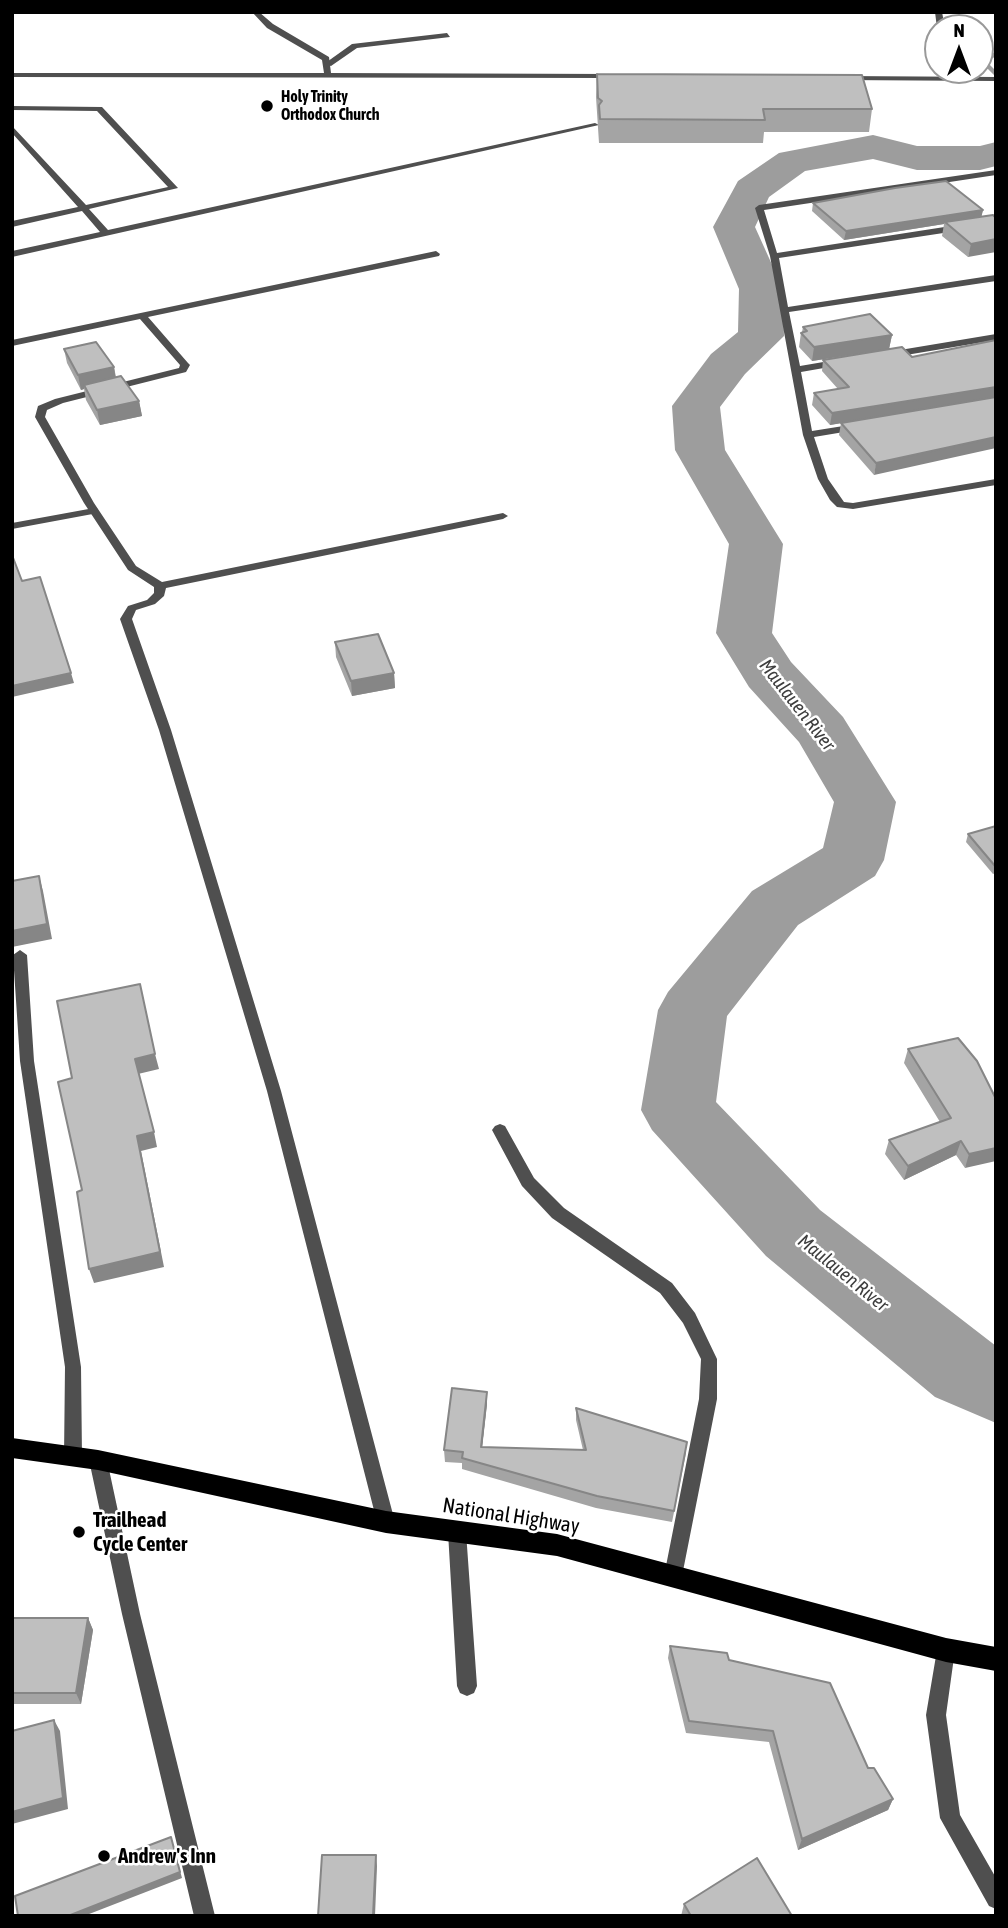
<!DOCTYPE html>
<html>
<head>
<meta charset="utf-8">
<style>
	body { margin:0 }
	#map { position:relative; width:1008px; height:1928px; overflow:hidden; background:#fff; font-family:"Asap Condensed",sans-serif }
	canvas { display:block }
	.frame { position:absolute; inset:0; border:14px solid #000; pointer-events:none }
	.north { position:absolute; left:924px; top:14px; width:70px; height:70px; box-sizing:border-box; background:#fff; border:2px solid #999; border-radius:50%; rotate:0deg; font-size:19px; font-weight:700; line-height:28px; text-align:center; color:#000 }
	.north::after { content:''; display:block; margin:auto; width:24px; height:32px; background:#000; clip-path:polygon(50% 0,100% 100%,50% 72%,0 100%) }
</style>
</head>
<body>
<div id="map">
<canvas width="1008" height="1928"></canvas>
<div class="frame"></div>
<div class="north">N</div>
</div>
<script>
const ctx = document.querySelector('canvas').getContext('2d');
ctx.lineJoin = 'round';
const poly = rows => new Path2D(rows.map(r => 'M' + r).join(''));
function fillPath(path, color) { ctx.fillStyle = color; ctx.fill(path, 'evenodd'); }
function strokePath(path, color, width, dash) { ctx.strokeStyle = color; ctx.lineWidth = width; ctx.lineCap = dash ? 'butt' : 'round'; ctx.setLineDash(dash || []); ctx.stroke(path); }
function write(font, color, halo, rows, align = 'center') {
  ctx.font = font + ' "Asap Condensed",sans-serif'; ctx.lineWidth = 5; ctx.setLineDash([]); ctx.textBaseline = 'middle'; ctx.strokeStyle = halo; ctx.fillStyle = color; for (const [text, x, y, turn = 0] of rows) {
    ctx.save(); ctx.translate(x, y); ctx.rotate((+turn || 0) * Math.PI / 180); ctx.textAlign = isNaN(turn) ? turn : align; if (halo) ctx.strokeText(text, 0, 0); ctx.fillText(text, 0, 0); ctx.restore();
  }
}
fillPath(poly([
	[996,51,996,56,987,62,996,71,996,77,981,62,996,51]
]), '#9d9d9d');
fillPath(poly([
	[873,135,917,146,980,146,996,142,996,166,980,170,917,170,873,159,805,171,769,197,755,227,783,289,784,336,745,374,720,407,725,450,783,544,772,633,791,662,843,717,896,802,884,860,875,876,798,925,727,1016,716,1102,820,1210,996,1346,996,1423,935,1397,766,1256,652,1130,641,1110,658,1010,668,992,752,891,823,848,834,802,799,742,749,687,716,633,729,544,675,450,672,406,711,354,738,332,739,289,713,227,738,181,779,153,873,135]
]), '#9d9d9d');
fillPath(poly([
	[447,33,450,37,357,48,331,66,324,64,352,44,447,33],
	[94,508,98,509,98,513,12,529,12,523,94,508],
	[20,950,27,955,34,1061,81,1367,82,1457,79,1463,73,1465,67,1463,64,1457,65,1367,20,1061,13,955,20,950],
	[500,1124,505,1126,534,1178,564,1208,672,1283,695,1313,717,1359,717,1399,682,1576,680,1582,673,1585,666,1582,664,1576,699,1399,701,1359,683,1323,660,1293,552,1218,522,1186,492,1130,495,1126,500,1124],
	[457,1523,463,1526,466,1532,477,1686,474,1693,467,1696,460,1693,457,1686,448,1532,451,1526,457,1523]
]), '#4f4f4f');
fillPath(poly([
	[252,12,259,12,273,24,329,57,331,73,613,74,617,76,613,78,12,77,12,73,324,73,322,60,267,28,252,12],
	[935,12,942,12,945,28,937,28,935,12],
	[843,76,996,77,996,81,840,80,839,78,843,76],
	[12,106,102,107,178,188,89,209,108,230,595,123,599,125,12,257,12,251,100,232,82,211,12,227,12,221,78,207,12,133,12,126,86,205,168,187,97,111,12,110,12,106],
	[996,170,996,175,764,210,777,253,996,219,996,225,779,258,788,307,996,275,996,281,789,312,800,366,841,359,846,362,841,365,801,372,812,431,856,424,861,427,856,430,814,437,828,479,844,502,853,503,996,479,996,485,853,509,837,507,830,500,818,479,803,435,770,256,755,208,759,205,996,170],
	[436,251,440,254,439,256,148,317,188,363,190,365,186,372,63,403,47,410,45,417,94,503,136,566,162,582,503,513,508,516,503,519,166,588,164,596,155,604,136,610,132,619,171,730,281,1091,395,1522,392,1528,386,1531,380,1528,377,1522,267,1091,159,730,120,619,128,606,147,600,154,593,154,587,128,570,84,503,35,417,38,406,55,399,179,368,180,365,140,319,12,346,12,340,436,251],
	[996,334,996,340,888,358,883,355,888,352,996,334],
	[98,1452,104,1454,107,1460,140,1614,215,1916,194,1916,122,1614,89,1460,92,1454,98,1452],
	[946,1641,953,1643,955,1650,946,1715,960,1815,996,1878,996,1909,989,1906,940,1818,926,1715,937,1650,939,1643,946,1641]
]), '#4f4f4f');
fillPath(poly([
	[12,1438,98,1450,386,1511,557,1534,946,1638,996,1647,996,1671,946,1662,557,1556,386,1533,98,1470,12,1458,12,1438]
]), '#000');
fillPath(poly([
	[597,74,872,109,869,132,764,132,763,143,599,143,596,97],
	[813,203,983,210,968,257,942,236,944,224,844,240,812,211],
	[803,327,892,335,889,349,812,361,799,347,801,333,802,332],
	[902,347,874,475,839,435,841,423,830,425,812,405,814,393,838,389,822,371,823,360],
	[64,349,114,367,116,377,139,401,142,416,100,425,86,400,84,389,81,390,67,363],
	[335,642,394,673,395,688,352,696,336,657],
	[996,826,996,873,993,874,966,842,968,834],
	[908,1049,996,1099,965,1168,956,1155,904,1180,885,1154,889,1140,940,1122,904,1063],
	[487,1392,487,1404,482,1447,583,1450,576,1420,576,1408,686,1453,672,1522,596,1508,462,1469,462,1463,445,1462,444,1450],
	[12,1618,88,1618,93,1630,81,1704,12,1704],
	[670,1646,729,1660,868,1768,893,1799,888,1810,798,1850,769,1742,686,1733,668,1658],
	[684,1904,792,1916,681,1916]
]), '#a4a4a4');
fillPath(poly([
	[983,210,981,219,945,222,944,224,844,240,846,231],
	[996,239,996,252,968,257,971,244],
	[892,335,889,349,812,361,814,347],
	[114,367,116,381,84,385,84,389,81,390,78,375],
	[996,387,996,398,830,425,832,413],
	[139,401,142,416,100,425,97,410],
	[996,437,996,448,874,475,876,463],
	[71,673,74,683,12,697,12,686],
	[394,673,395,688,352,696,351,681],
	[39,876,43,891,52,939,12,947,12,931],
	[155,1054,159,1069,138,1074,135,1059],
	[154,1132,157,1147,141,1151,164,1267,94,1283,89,1269,137,1136],
	[961,1141,956,1155,904,1180,908,1166],
	[996,1148,996,1161,965,1168,969,1154],
	[487,1392,487,1404,481,1458,481,1447],
	[88,1618,93,1630,81,1704,76,1693],
	[54,1720,60,1731,68,1809,12,1824,12,1812],
	[893,1799,888,1810,798,1850,802,1839],
	[171,1837,182,1878,84,1916,68,1916],
	[376,1855,377,1866,375,1916,373,1916]
]), '#868686');
const building = poly([
	[597,74,862,75,872,109,763,109,765,120,600,119,599,105,602,101,598,98,597,74],
	[946,181,983,210,846,231,813,203,895,188,946,181],
	[993,215,996,218,996,239,971,244,945,222,993,215],
	[870,314,892,335,814,347,801,333,807,331,803,327,870,314],
	[996,340,996,387,832,413,814,393,849,387,823,360,902,347,912,357,996,340],
	[96,342,114,367,78,375,64,349,96,342],
	[121,376,139,401,97,410,84,385,121,376],
	[996,397,996,437,876,463,841,423,996,397],
	[12,555,22,581,40,577,71,673,12,686,12,555],
	[378,634,394,673,351,681,335,642,378,634],
	[996,826,996,866,995,866,968,834,996,826],
	[39,876,47,924,12,931,12,881,39,876],
	[140,984,155,1054,135,1059,154,1132,137,1136,160,1252,89,1269,77,1192,82,1190,58,1082,72,1078,57,1001,140,984],
	[958,1038,977,1061,996,1099,996,1148,969,1154,961,1141,908,1166,889,1140,951,1118,908,1049,958,1038],
	[452,1388,487,1392,481,1447,586,1450,576,1408,687,1442,674,1511,597,1496,462,1458,463,1452,444,1450,452,1388],
	[12,1618,88,1618,76,1693,12,1693,12,1618],
	[670,1646,727,1653,729,1660,830,1683,868,1768,874,1768,893,1799,802,1839,773,1731,689,1721,670,1646],
	[54,1720,63,1798,12,1812,12,1731,54,1720],
	[171,1837,180,1872,68,1916,18,1916,15,1896,171,1837],
	[322,1855,376,1855,373,1916,318,1916,322,1855],
	[757,1858,792,1916,691,1916,684,1904,757,1858]
]);
fillPath(building, '#bfbfbf');
strokePath(building, '#868686', 2);
for (const [x, y, r, color] of [
	[267,106,7,"#000"],
	[79,1532,7,"#000"],
	[104,1856,7,"#000"]
]) { const dot = new Path2D(); dot.arc(x, y, r, 0, 2 * Math.PI); ctx.fillStyle = color; ctx.fill(dot); strokePath(dot, '#fff', 2.5); }
write('bold 16px', '#000', '#fff', [
	["Holy Trinity",281,97],
	["Orthodox Church",281,115]
], 'left');
write('italic 19px', '#3e3e3e', '#fff', [
	["Maulauen River",797,705,52],
	["Maulauen River",843,1273,39]
]);
write('21px', '#000', '#fff', [
	["National Highway",511,1516,9]
]);
write('bold 21px', '#000', '#fff', [
	["Trailhead",93,1520],
	["Cycle Center",93,1544],
	["Andrew's Inn",118,1856]
], 'left');
</script>
</body>
</html>
